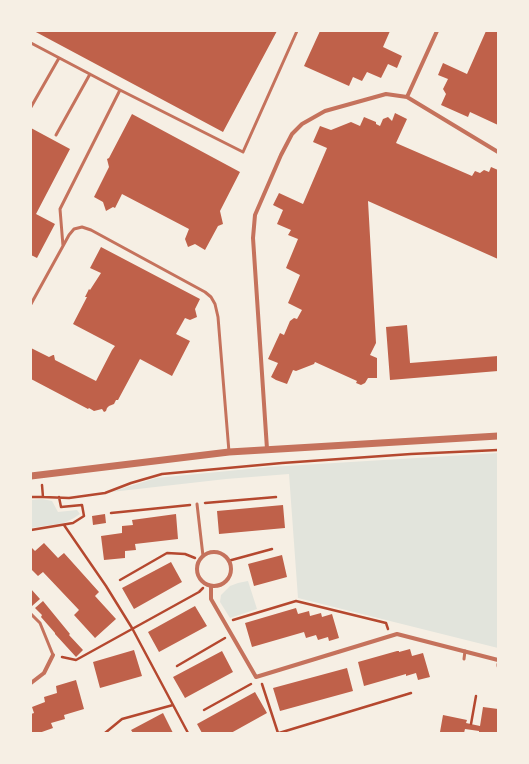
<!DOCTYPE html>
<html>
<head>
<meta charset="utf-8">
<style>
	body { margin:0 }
	#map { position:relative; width:529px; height:764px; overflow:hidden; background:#f6efe4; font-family:"DM Sans",sans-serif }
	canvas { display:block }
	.frame { position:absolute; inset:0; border:32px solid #f6efe4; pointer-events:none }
</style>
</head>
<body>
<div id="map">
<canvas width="529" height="764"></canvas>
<div class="frame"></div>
</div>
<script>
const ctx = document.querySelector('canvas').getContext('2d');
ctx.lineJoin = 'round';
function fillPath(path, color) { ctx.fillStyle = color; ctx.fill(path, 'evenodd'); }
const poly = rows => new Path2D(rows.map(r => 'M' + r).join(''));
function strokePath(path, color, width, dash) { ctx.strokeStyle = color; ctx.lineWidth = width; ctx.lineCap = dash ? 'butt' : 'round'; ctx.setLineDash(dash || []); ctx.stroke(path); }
fillPath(poly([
	[498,453,498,487,425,473,498,487,498,648,298,598,289,474,226,479,111,492,156,478,269,467],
	[42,499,52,501,58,512,77,510,80,514,74,518,64,523,31,528,31,500],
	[248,581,257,609,230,618,220,602,221,595,230,586,238,583]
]), '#e2e4dc');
fillPath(poly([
	[34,31,277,31,223,132],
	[320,31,390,31,383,47,402,56,397,68,388,64,381,78,367,72,362,81,353,77,349,86,304,66],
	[486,31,498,31,498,125,470,112,468,117,441,105,446,94,443,89,448,79,438,75,443,63,467,74],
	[395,113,407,119,396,143,472,176,475,171,480,173,484,170,489,172,491,167,498,170,498,184,497,187,498,187,498,259,368,201,376,343,370,355,377,358,377,378,368,378,365,383,361,385,356,383,357,381,315,362,314,364,296,371,293,370,287,384,276,380,271,377,278,363,268,359,280,333,284,335,290,321,294,318,297,319,302,310,288,303,300,275,286,268,298,239,288,235,291,230,277,224,283,210,273,205,279,193,303,204,327,148,313,142,320,126,331,130,351,122,360,126,364,117,376,122,376,124,380,126,383,119,388,117,392,121],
	[132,114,240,172,220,211,223,224,218,226,205,250,195,244,188,247,185,239,189,229,122,194,115,208,113,207,106,211,103,202,94,197,109,167,107,159,109,158],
	[31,128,70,149,36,214,55,224,37,258,31,255],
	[101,247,200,299,195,309,197,317,190,320,185,318,176,334,190,341,172,376,140,359,118,400,116,400,114,404,109,406,107,408,106,411,104,412,102,409,94,411,89,408,88,409,31,379,31,348,49,357,53,355,54,355,55,360,96,381,112,350,115,346,73,324,87,297,85,297,89,289,90,290,101,273,90,268],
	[407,325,410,363,498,356,498,371,390,380,386,327],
	[283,505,285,528,219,534,217,511],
	[105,514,106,523,93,525,92,516],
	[176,514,178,539,135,544,136,550,125,551,125,558,104,560,101,536,122,533,122,526,133,525,132,520],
	[44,543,58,558,64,553,99,592,95,596,116,619,95,638,74,615,79,610,43,572,38,576,31,569,31,547,35,551],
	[282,555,287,577,254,586,248,564],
	[171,562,182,582,134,609,122,588],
	[31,589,40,599,32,606,31,605],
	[43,601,70,634,69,635,83,650,76,657,55,634,55,633,41,617,42,615,35,608],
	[195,606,207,626,159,652,148,632],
	[296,608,298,614,309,611,310,616,321,613,322,617,332,614,339,638,329,641,328,637,318,640,316,635,306,638,304,632,252,647,245,623],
	[410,649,412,656,423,653,430,677,418,680,416,673,406,676,406,674,364,686,358,662,397,651,399,651,399,652],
	[134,650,142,676,100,688,93,662],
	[222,651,233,672,185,698,173,677],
	[347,668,353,691,280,711,273,688],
	[76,680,84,709,64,715,65,719,51,723,53,728,39,733,31,733,31,714,34,713,32,707,45,702,44,697,57,693,56,686],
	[255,692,267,713,231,733,202,733,197,724],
	[483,707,498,709,498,733,479,733,479,731,465,729,464,733,440,732,443,715,467,720,466,723,480,726],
	[163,713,173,733,133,733,131,730]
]), '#bf614a');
strokePath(poly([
	[42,485,43,497],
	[31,497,43,497,69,498,105,493,131,483,162,474,282,463,411,454,498,450],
	[205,503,276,497],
	[111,513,190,505],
	[64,525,106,586,132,628,188,733],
	[31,530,73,523,84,516,82,505,61,507,59,497],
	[228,561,272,549],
	[120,580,167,553,185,554,195,558],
	[233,620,296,601,386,623,388,629],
	[62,657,76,660,199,592,203,588],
	[177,666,225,638],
	[262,684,278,733],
	[204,710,251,684],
	[471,724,476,696],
	[105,733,122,719,173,705],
	[279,733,411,693]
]), '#b5482f', 2.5);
strokePath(poly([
	[31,43,120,90,243,152,297,31],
	[31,107,59,58],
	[56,135,90,74],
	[63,246,69,235,74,229,82,227,91,230,205,292,211,297,215,304,218,317,229,452],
	[31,304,63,246,60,209,120,90],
	[197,504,203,556],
	[31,614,40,623,53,655],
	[464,659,465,651],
	[498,666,498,664]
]), '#c5725c', 3);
strokePath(poly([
	[407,97,437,31],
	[267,449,253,238,255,215,281,155,292,134,302,124,325,111,386,94,407,97,498,152],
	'197 569a17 17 0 1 1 34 0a17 17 0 1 1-34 0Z',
	[211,586,211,599,256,677,397,634,498,660],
	[31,683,44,673,53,655]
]), '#c5725c', 4);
strokePath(poly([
	[31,476,229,452,498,436]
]), '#c5725c', 7);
</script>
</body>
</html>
